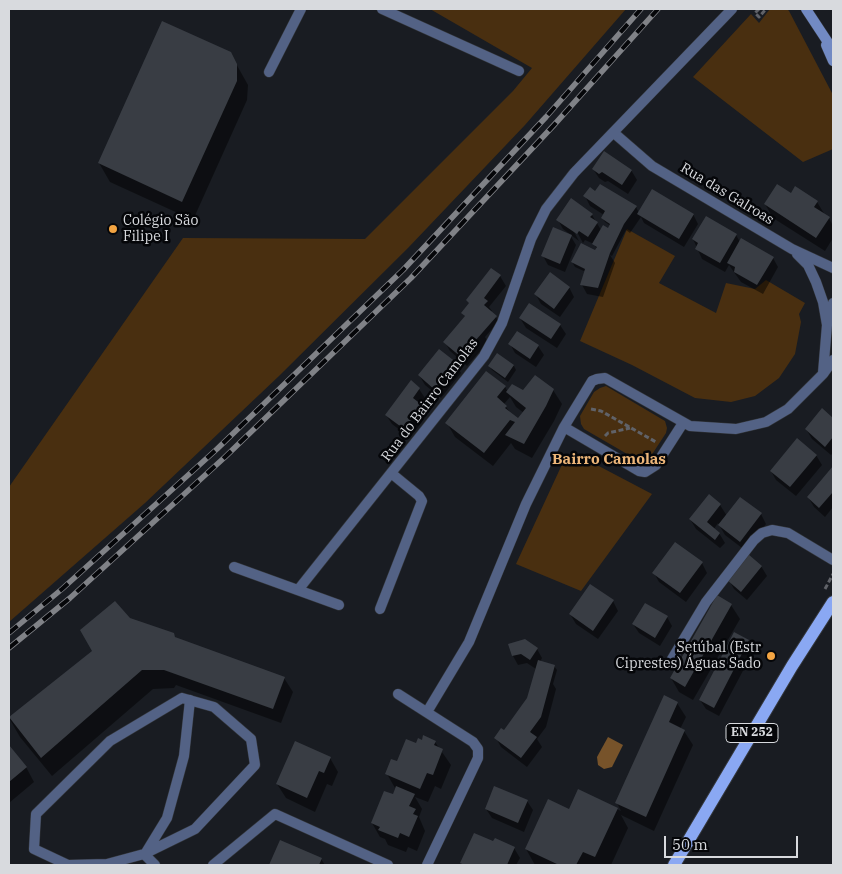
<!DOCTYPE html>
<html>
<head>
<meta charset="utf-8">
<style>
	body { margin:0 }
	#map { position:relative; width:842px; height:874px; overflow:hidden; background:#191c22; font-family:"IBM Plex Serif",serif }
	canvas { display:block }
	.frame { position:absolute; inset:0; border:10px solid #d8dade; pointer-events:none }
	.scale { position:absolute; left:664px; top:836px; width:134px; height:22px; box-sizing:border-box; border:2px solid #d8dade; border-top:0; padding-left:6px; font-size:15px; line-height:18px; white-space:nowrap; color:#d8dade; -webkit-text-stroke:4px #050609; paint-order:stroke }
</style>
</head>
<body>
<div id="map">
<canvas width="842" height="874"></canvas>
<div class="frame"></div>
<div class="scale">50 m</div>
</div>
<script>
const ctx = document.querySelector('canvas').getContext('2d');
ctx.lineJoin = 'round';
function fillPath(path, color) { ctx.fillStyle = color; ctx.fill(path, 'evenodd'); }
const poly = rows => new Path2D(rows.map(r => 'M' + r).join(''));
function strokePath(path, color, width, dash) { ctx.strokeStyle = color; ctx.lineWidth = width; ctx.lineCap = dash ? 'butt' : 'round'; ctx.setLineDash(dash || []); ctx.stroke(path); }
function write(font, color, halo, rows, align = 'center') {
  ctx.font = font + ' "IBM Plex Serif",serif'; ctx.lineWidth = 5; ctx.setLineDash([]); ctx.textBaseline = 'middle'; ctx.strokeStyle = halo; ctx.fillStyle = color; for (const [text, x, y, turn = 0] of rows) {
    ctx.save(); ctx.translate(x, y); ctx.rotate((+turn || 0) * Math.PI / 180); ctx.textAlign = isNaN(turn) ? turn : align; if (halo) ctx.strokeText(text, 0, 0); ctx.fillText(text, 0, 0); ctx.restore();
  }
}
fillPath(poly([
	[430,9,626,9,525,125,408,248,279,376,145,503,9,622,9,487,183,238,365,239,513,91,532,68],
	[770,9,787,9,789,11,833,95,833,149,803,162,693,77,751,14,759,23],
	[627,229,675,256,659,283,716,313,726,283,755,289,766,280,805,303,799,314,801,322,795,354,779,378,755,396,731,402,695,398,632,365,580,341],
	[606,386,665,421,667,428,666,433,651,456,639,460,634,458,584,429,581,424,580,416,594,392,600,388],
	[574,453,652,494,581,591,516,564,565,458]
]), '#492f10');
fillPath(poly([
	[608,737,623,745,612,767,604,769,598,765,597,757]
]), '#77532a');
fillPath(poly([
	[230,53,248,85,247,100,193,220,110,182,99,163],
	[593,169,631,170,637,180,628,194,608,181,605,182,599,178],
	[792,194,817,202,825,215,829,218,833,226,833,238,825,251,773,218,765,204],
	[585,196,636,207,639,213,693,214,698,224,684,247,644,223,641,217,630,233,626,230,612,256,610,255,615,263,603,297,587,294,582,285,586,272,575,267,572,262,597,249,594,244,585,240,583,243,575,228,573,230,579,241,563,229,558,220,592,215,601,230,608,229,611,226,605,222,602,218,604,215,590,206],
	[570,235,576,245,565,272,548,265,543,256],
	[736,235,740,242,773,258,778,267,763,294,741,282,729,265,725,272,702,259,693,239],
	[491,270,500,276,506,286,489,307,492,311,491,312,499,321,485,337,488,342,467,366,450,351,445,342,466,318,463,313],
	[569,287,574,297,560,317,541,304,536,295],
	[520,318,560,325,566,334,557,348,526,328],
	[510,344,538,346,544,355,536,367,515,353],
	[497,354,514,366,516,370,508,382,492,370,489,366],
	[456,364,461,373,441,398,425,385,419,375],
	[505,387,508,392,553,390,562,404,554,421,532,458,515,449,511,443,493,466,455,437,447,423],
	[510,397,516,407,524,413,518,420,511,414,504,404],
	[419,389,425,398,420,405,427,415,410,438,392,424,386,415],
	[822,410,833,419,833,453,831,455,812,439,806,429],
	[816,455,822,465,796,496,776,480,771,471],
	[833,468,833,507,825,517,814,507,808,497],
	[720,505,727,516,761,514,766,524,746,551,725,535,718,523,714,529,719,533,725,543,720,548,696,529,690,519],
	[675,543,702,563,707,573,686,602,659,582,654,573],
	[761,566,767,576,747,600,734,589,729,580],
	[613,601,618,611,598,639,576,624,570,614],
	[731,605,740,619,693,700,679,692,671,678],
	[667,617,672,626,660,646,639,633,633,624],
	[129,619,173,634,176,638,284,678,293,692,281,723,176,685,174,688,153,689,52,776,20,737,9,718,93,651],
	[748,641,754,650,719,716,706,709,700,700],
	[510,645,537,649,542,658,540,662,554,666,557,670,553,684,556,689,546,727,537,739,542,747,527,767,501,747,496,738,504,731,528,699,536,669,527,663,518,665,513,656],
	[677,703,686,717,680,729,684,731,693,745,654,831,621,815,628,828,611,865,535,865,526,849,570,810,579,791,621,811,617,803],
	[435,742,451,765,441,789,435,786,428,802,415,797,422,809,419,817,425,831,417,851,408,847,406,852,388,845,385,839,380,837,372,823,393,796,395,788,387,774,416,745],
	[9,747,26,767,34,782,9,803],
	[330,758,338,772,332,786,327,784,315,812,286,798,277,784],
	[527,801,533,810,524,832,492,818,486,809],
	[281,842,321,859,325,865,270,865],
	[494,843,514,848,520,858,516,865,462,865,461,863]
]), '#0007');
fillPath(poly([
	[162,21,231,52,237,64,237,81,182,202,98,163],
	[604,151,632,170,622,185,602,172,599,174,592,169],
	[600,184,637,206,624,224,610,253,598,288,580,285,585,269,571,262,581,243,595,250,597,247,592,244,603,225,608,228,610,224,601,218,605,211,583,196,590,187,595,191],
	[777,184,791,193,795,186,818,201,814,207,830,217,816,238,764,204],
	[652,189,694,214,679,239,637,214],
	[571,198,593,214,590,217,598,222,588,237,579,231,577,234,556,220],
	[706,216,737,234,720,263,695,249,698,243,692,239],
	[553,227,572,235,560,264,541,256],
	[741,238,774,257,757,285,734,272,735,267,727,263],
	[491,268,501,275,484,298,488,301,484,305,497,316,461,357,443,342,465,316,461,313,469,303,466,300],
	[550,272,570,287,554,309,534,294],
	[529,303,561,324,551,339,519,318],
	[517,331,539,345,530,359,508,344],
	[439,349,457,363,435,390,418,375],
	[497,353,514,365,505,378,488,366],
	[486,371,506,386,497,397,507,406,505,408,518,418,526,408,506,392,512,384,523,390,535,375,554,389,546,406,524,444,505,435,515,422,510,420,484,453,445,423],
	[411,380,420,388,413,398,422,405,404,429,385,415],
	[822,408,833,418,833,437,825,447,805,429],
	[797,438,817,455,790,487,770,471],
	[833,466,833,492,819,508,807,497],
	[709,494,721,504,707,522,720,533,715,540,689,519],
	[740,497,762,513,740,542,718,525],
	[675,542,703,562,680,593,652,573],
	[748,554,762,566,741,592,727,580],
	[590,584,614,600,593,631,569,614],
	[717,595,732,604,685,687,670,678],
	[115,601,130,618,174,633,175,637,285,677,273,709,164,670,142,670,41,758,9,717,92,651,80,630],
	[645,603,668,616,655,638,632,624],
	[734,632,749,640,714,708,699,700],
	[525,639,538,648,530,660,521,654,512,656,508,644],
	[538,660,555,665,541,717,530,732,537,737,521,758,494,738,501,728,504,730,527,698],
	[664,695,678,702,669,722,685,730,646,817,615,803],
	[423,735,436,741,434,745,443,749,433,775,427,773,420,789,385,774,391,759,397,761,406,739,416,743,418,738,422,740],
	[295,741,331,757,324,773,319,771,307,798,276,784],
	[9,745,27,767,9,782],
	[396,786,415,794,409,806,416,809,413,814,418,816,409,837,400,833,398,838,378,830,380,827,371,823,384,791,393,794],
	[494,786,528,800,518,823,485,809],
	[578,789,618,808,595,857,583,852,576,865,559,865,525,849,548,799,569,809],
	[474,833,493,841,495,838,515,847,507,865,464,865,460,863],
	[280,840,322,858,319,865,269,865]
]), '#393d44');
const lane = poly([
	[382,9,519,71],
	[269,72,301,9],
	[669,664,706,602,754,540,762,533,772,530,788,533,833,560],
	[182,698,214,707,251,739,255,765,195,829,144,854,107,864,68,865,34,849,36,814,110,741,182,698],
	[144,854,155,865],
	[145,854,167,818,184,756,190,700]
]);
const street = poly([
	[614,133,652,166,792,249,833,268],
	[797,254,808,265,816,282,823,302,827,325],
	[823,373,827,325,833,303],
	[564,427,639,471,645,472,656,465,683,423],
	[234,567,339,605],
	[298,590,484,356,502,323,531,239,546,209,574,173,732,9],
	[380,609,422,501,419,496,391,473],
	[398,694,473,742,478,749,478,758,427,865],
	[427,712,469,642,526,504,564,427,592,381,597,379,605,378,690,426,736,429,766,422,788,409,823,374,833,360],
	[213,865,275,814,388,865]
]);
const secondary = poly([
	[806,9,833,50],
	[826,45,833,61]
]);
const primary = poly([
	[674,865,792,666,833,602]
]);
strokePath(lane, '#34373c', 11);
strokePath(street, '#34373c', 11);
strokePath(secondary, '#34373c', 11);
strokePath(primary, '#34373c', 14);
strokePath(poly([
	[759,9,755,13,759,17,766,9],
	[591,409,601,411,656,442],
	[605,436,608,433,630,428],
	[825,589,833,574]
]), '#606268', 3, [5, 2.5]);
strokePath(lane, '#536285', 10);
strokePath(street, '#536285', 10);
strokePath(secondary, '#728ac3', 10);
strokePath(primary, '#8aa8f3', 12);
const rail = poly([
	[9,633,62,589,217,449,403,270,546,117,641,9],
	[9,648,70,598,225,457,411,278,554,125,658,9]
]);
strokePath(rail, '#808287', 5.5);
strokePath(rail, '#050609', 4, [11]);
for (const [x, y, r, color] of [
	[113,229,5,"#f3a442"],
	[771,656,5,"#f3a442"]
]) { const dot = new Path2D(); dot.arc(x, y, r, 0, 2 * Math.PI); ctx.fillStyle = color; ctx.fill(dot); strokePath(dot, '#050609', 2); }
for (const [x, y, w] of [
	[752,733,52]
]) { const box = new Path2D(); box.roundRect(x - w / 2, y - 9.5, w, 19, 4); ctx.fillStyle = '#050609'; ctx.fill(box); strokePath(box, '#d8dade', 1); }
write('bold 12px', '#d8dade', null, [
	["EN 252",752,733]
]);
write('14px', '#d8dade', '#050609', [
	["Rua das Galroas",727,194,31],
	["Rua do Bairro Camolas",430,400,-53]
]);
write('14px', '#d8dade', '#050609', [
	["Colégio São",123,221],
	["Filipe I",123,237],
	["Setúbal (Estr",761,648,"right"],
	["Ciprestes) Águas Sado",761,664,"right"]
], 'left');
write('bold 15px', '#edb679', '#050609', [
	["Bairro Camolas",609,460]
]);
</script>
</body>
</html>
